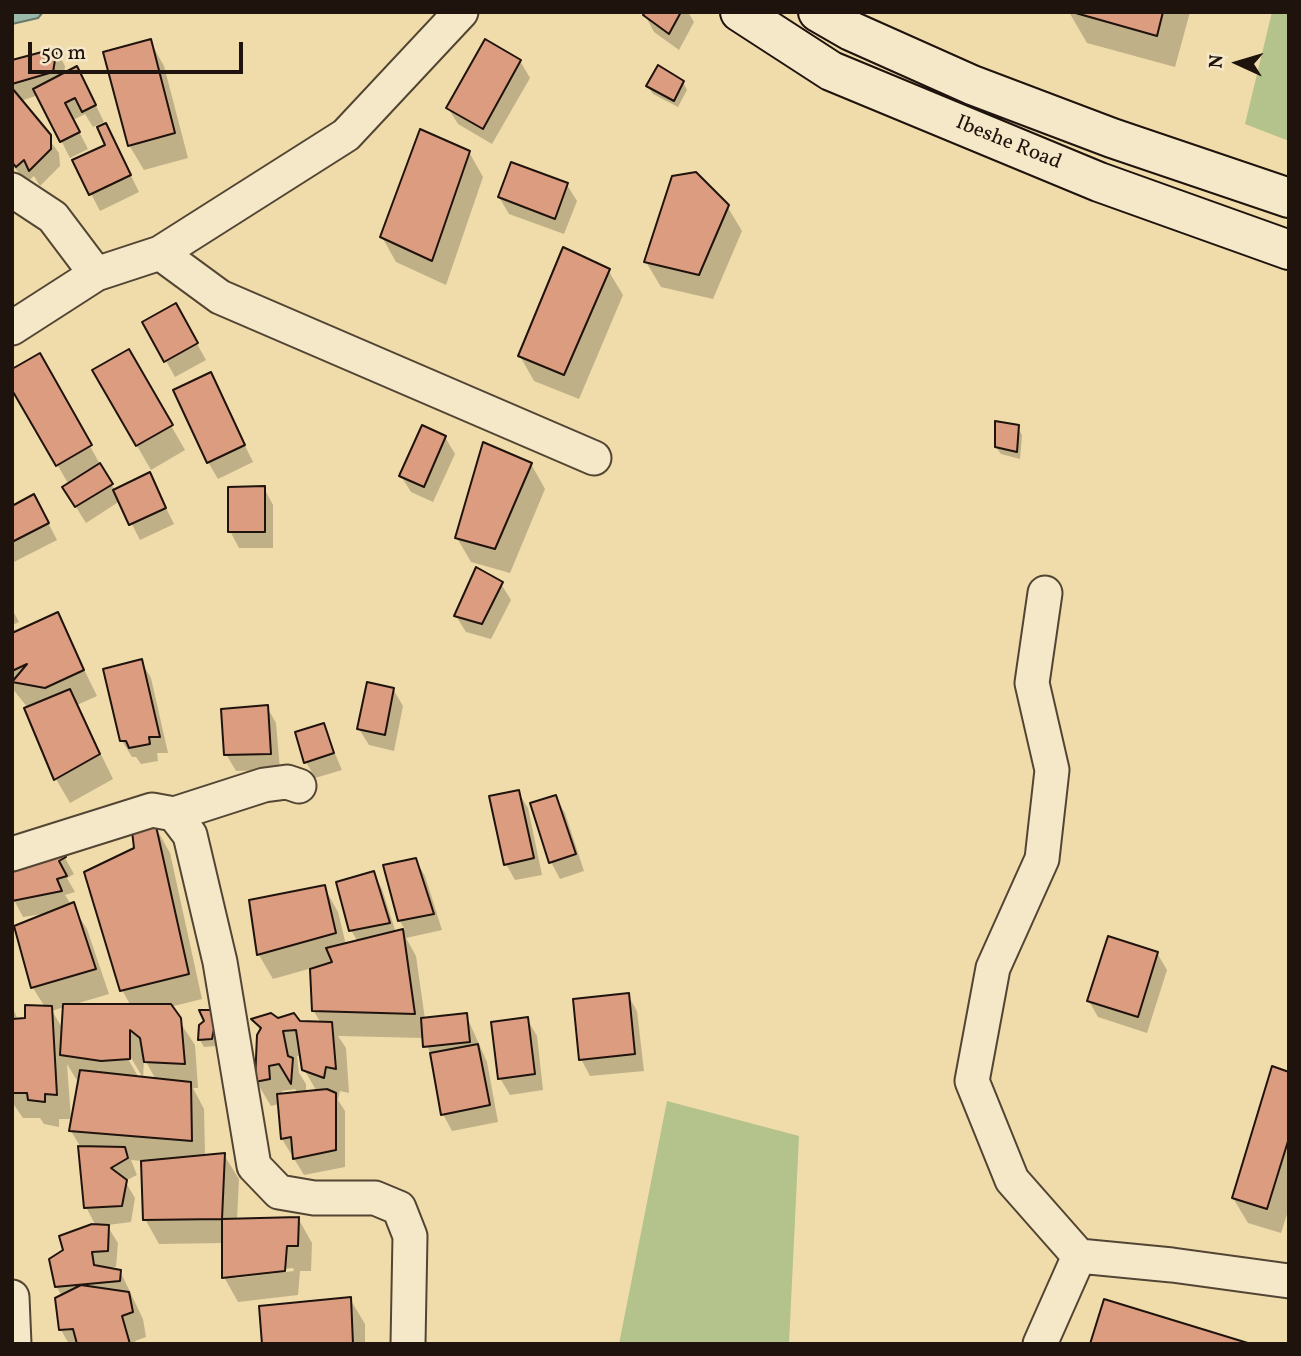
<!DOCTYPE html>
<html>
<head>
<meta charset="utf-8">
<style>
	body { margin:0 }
	#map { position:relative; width:1301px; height:1356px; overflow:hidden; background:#f0dcaa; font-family:Vollkorn,serif }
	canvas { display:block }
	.frame { position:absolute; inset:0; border:14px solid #1f130d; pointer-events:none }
	.north { position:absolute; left:1203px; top:28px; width:70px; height:70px; -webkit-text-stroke:5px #f5e8c8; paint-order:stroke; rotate:274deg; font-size:19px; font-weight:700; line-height:28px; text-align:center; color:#1f130d }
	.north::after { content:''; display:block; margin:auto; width:24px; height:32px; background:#1f130d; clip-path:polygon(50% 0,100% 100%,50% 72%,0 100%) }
	.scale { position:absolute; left:28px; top:42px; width:215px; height:32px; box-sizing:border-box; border:4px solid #1f130d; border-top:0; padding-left:9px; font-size:21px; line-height:24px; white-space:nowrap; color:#1f130d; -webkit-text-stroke:5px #f5e8c8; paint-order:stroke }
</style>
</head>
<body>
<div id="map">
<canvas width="1301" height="1356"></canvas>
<div class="frame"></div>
<div class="north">N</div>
<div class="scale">50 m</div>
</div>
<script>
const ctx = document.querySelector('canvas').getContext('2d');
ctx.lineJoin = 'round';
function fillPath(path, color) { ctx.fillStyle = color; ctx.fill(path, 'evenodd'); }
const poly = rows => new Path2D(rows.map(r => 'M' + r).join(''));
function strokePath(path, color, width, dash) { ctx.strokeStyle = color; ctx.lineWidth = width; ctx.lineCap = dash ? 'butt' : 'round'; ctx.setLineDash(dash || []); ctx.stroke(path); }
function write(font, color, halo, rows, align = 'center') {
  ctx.font = font + ' Vollkorn,serif'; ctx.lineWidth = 6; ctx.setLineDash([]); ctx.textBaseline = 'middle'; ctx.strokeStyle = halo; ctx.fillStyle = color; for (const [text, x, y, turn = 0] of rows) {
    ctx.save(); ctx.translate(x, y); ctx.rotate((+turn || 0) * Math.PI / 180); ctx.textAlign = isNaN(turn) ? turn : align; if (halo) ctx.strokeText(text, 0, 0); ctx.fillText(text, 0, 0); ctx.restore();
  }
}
fillPath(poly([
	[1272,12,1289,12,1289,141,1245,124],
	[667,1101,799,1136,789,1344,619,1344]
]), '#b4c28c');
const water = poly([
	[12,12,43,12,38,18,12,24,12,12]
]);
fillPath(water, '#9abbab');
strokePath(water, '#69786c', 2);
fillPath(poly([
	[647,12,688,12,694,22,679,50,654,32,645,15],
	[1069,12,1190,12,1175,67,1087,43],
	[150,41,164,66,188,158,144,170,129,145],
	[56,50,65,66,64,75,86,85,104,122,93,127,85,114,73,120,88,149,70,158,38,95,21,101,59,153,60,166,40,186,34,176,27,182,12,165,12,90,16,92,12,85,12,61],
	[520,61,530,78,492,144,458,124,448,108],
	[683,82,687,90,678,107,653,94,648,86],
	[106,125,139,192,100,211,74,161,107,145],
	[469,152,483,177,446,285,396,262,382,237],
	[567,185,577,201,564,234,509,214,499,197],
	[727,206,742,231,713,299,661,287,646,262],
	[608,270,623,295,579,399,534,381,520,356],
	[176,306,206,360,175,377,145,323],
	[128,351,185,450,151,470,94,371],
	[39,355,115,491,149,474,174,524,140,540,120,501,86,523,74,504,69,485,12,386],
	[210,374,253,462,218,479,208,462],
	[1017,427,1022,435,1020,459,1001,454,996,447],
	[445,437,455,454,433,502,411,492,401,476],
	[531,464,545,489,510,573,471,562,457,538],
	[264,488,273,505,273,548,239,548,230,531],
	[12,508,43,513,57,540,12,563],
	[501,584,511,600,491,639,466,632,456,616],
	[12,609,19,622,12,625],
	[57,614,97,696,77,705,113,779,70,803,56,779,28,708,12,688,12,635],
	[141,661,151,678,168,753,157,753,158,761,141,764,136,757,132,757,122,741],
	[393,689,403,706,394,751,369,745,359,729],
	[267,707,276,723,280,770,236,771,226,754],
	[323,725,342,770,315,778,306,762],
	[518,792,528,808,542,875,515,880,506,864],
	[555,797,565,813,584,871,560,879,551,862],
	[156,828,170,853,202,999,170,1007,195,1045,198,1088,193,1088,204,1109,205,1156,224,1155,239,1179,237,1220,298,1218,312,1243,311,1271,300,1271,298,1295,238,1302,224,1277,224,1243,159,1244,145,1219,142,1161,131,1160,137,1175,125,1181,135,1198,131,1222,100,1226,108,1227,118,1243,116,1267,106,1268,120,1271,143,1319,146,1337,135,1341,136,1344,69,1344,61,1330,62,1296,56,1286,96,1226,86,1207,80,1146,71,1131,80,1080,76,1079,67,1064,71,1119,59,1119,59,1127,44,1124,40,1118,23,1118,12,1102,12,1020,27,1020,45,1007,33,988,16,927,50,913,23,917,14,900,39,866,56,851,65,858,74,874,67,878,75,892,65,895,87,929,109,994,72,1005,131,1006,122,990,136,849],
	[64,1007,63,1029,52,1011],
	[127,1051,143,1078,139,1078,124,1052],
	[144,1058,156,1080,143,1079],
	[293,1268,294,1271,235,1278,235,1274],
	[415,859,425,876,442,930,406,938,416,956,425,1019,466,1015,487,1062,498,1122,452,1131,443,1114,433,1060,424,1038,338,1036,346,1048,349,1093,340,1091,338,1100,345,1111,345,1167,304,1175,282,1139,279,1104,271,1106,256,1081,261,1032,254,1020,321,1023,313,1010,312,968,273,979,259,955,251,902,324,887,338,912,346,945,358,942,351,930,373,873,382,889,396,933,405,930,400,921],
	[301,1055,304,1069,317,1092,306,1093,306,1084,299,1073,297,1056],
	[295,1089,298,1094,283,1095,282,1091],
	[1157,953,1167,970,1147,1033,1098,1017,1089,1001],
	[628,995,637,1011,644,1071,590,1076,581,1059],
	[12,1007,17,1017,12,1019],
	[221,1019,216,1046,204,1047,200,1040],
	[527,1019,537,1036,543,1090,510,1095,500,1078],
	[1289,1074,1289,1208,1281,1233,1248,1223,1233,1198],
	[350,1299,365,1324,365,1344,264,1344]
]), '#0003');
const building = poly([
	[645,12,681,12,669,34,643,15,645,12],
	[1072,12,1163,12,1157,36,1072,12],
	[151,39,175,133,128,146,103,52,151,39],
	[485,39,521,60,483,129,446,108,485,39],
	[57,48,53,72,12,84,12,60,57,48],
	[658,65,684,81,674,101,646,86,658,65],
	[77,66,96,105,82,112,75,98,65,103,80,132,60,142,33,89,77,66],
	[12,88,51,135,51,149,29,171,24,160,16,167,12,162,12,88],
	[106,123,131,175,89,195,72,160,105,145,97,127,106,123],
	[420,129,470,151,432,261,380,237,420,129],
	[511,162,568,183,555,219,498,197,511,162],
	[696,172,729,205,699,275,644,262,672,176,696,172],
	[563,247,610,269,564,375,518,356,563,247],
	[176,303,198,343,164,362,142,322,176,303],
	[129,349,173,425,136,446,92,370,129,349],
	[40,353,92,445,56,466,12,390,12,369,40,353],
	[211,372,245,445,207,463,173,390,211,372],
	[995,421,1019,425,1017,452,995,447,995,421],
	[422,425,446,436,424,487,399,476,422,425],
	[483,442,532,463,495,549,455,538,483,442],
	[100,463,113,484,75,507,62,487,100,463],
	[150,472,166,508,129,525,113,490,150,472],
	[265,486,265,532,228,532,228,487,265,486],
	[34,494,49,523,12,542,12,506,34,494],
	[476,567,503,582,482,624,454,616,476,567],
	[58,612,84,670,45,688,12,682,27,664,12,671,12,633,58,612],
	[142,659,160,737,149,737,150,744,129,748,126,741,120,741,103,669,142,659],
	[367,682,394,688,385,735,357,729,367,682],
	[70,689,100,754,54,780,24,708,70,689],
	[268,705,271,754,224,755,221,709,268,705],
	[324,723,334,753,304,763,295,732,324,723],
	[519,790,534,858,504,865,489,796,519,790],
	[556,795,576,854,549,863,530,803,556,795],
	[156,826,189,974,120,991,84,872,134,848,132,831,156,826],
	[57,849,66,857,59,861,67,876,57,879,62,891,12,901,12,866,37,864,34,850,57,849],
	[416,858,434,914,398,921,383,865,416,858],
	[374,871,390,923,349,931,336,882,374,871],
	[325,885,336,933,257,955,249,900,325,885],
	[74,902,96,969,31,988,14,926,74,902],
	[403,929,415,1014,312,1011,310,969,332,962,326,948,403,929],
	[1108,936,1158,952,1138,1017,1087,1001,1108,936],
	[629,993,635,1054,579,1060,573,999,629,993],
	[63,1004,171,1004,181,1018,185,1064,144,1062,140,1038,130,1030,130,1059,101,1061,60,1055,63,1004],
	[25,1005,52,1006,57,1095,45,1094,45,1102,28,1100,27,1093,12,1093,12,1019,25,1018,25,1005],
	[199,1010,218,1010,212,1039,198,1040,199,1025,204,1021,199,1010],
	[271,1013,278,1018,294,1013,300,1021,332,1022,336,1069,326,1067,324,1078,302,1070,296,1030,283,1031,288,1056,293,1058,291,1084,279,1064,269,1066,270,1079,255,1082,257,1035,261,1028,251,1019,271,1013],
	[467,1013,470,1042,423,1047,421,1018,467,1013],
	[528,1017,535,1074,498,1079,491,1022,528,1017],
	[478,1044,490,1105,441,1115,430,1053,478,1044],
	[1272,1066,1289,1072,1289,1138,1267,1209,1232,1198,1272,1066],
	[80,1070,191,1082,192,1141,69,1131,80,1070],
	[327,1089,336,1093,336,1150,293,1159,291,1137,281,1139,277,1094,327,1089],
	[78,1146,125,1147,128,1158,111,1168,127,1180,122,1206,84,1208,78,1146],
	[225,1153,222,1219,143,1220,141,1161,225,1153],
	[299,1217,298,1246,287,1246,285,1271,222,1278,222,1219,299,1217],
	[92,1224,109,1225,108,1251,92,1252,94,1265,121,1270,120,1281,55,1287,49,1259,63,1250,59,1236,92,1224],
	[81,1285,129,1292,133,1312,122,1316,130,1344,77,1344,73,1329,59,1330,55,1298,81,1285],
	[351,1297,353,1344,262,1344,259,1306,351,1297],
	[1104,1299,1251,1344,1090,1344,1104,1299]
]);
fillPath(building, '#db9c80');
strokePath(building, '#1f130d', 2);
const street = poly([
	[12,190,53,217,96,274],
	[160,253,220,297,594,458],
	[12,328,96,274,160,253,346,135,461,12],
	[1045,593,1032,683,1052,770,1042,859,993,968,972,1081,1012,1180,1079,1256,1172,1265,1289,1281],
	[174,814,190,835,220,962,254,1166,279,1192,314,1198,375,1198,399,1208,410,1236,408,1344],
	[12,854,152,810,174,814,264,785,287,782,299,786],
	[12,1297,14,1344],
	[1040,1344,1079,1256]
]);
const secondary = poly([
	[740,12,831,71,1099,182,1289,250],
	[818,12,851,31,972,85,1112,138,1289,198]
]);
strokePath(street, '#534534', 37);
strokePath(secondary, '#1f130d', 42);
strokePath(street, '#f5e8c8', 33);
strokePath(secondary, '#f5e8c8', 38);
write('21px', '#1f130d', '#f5e8c8', [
	["Ibeshe Road",1008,144,22]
]);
</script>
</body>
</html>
